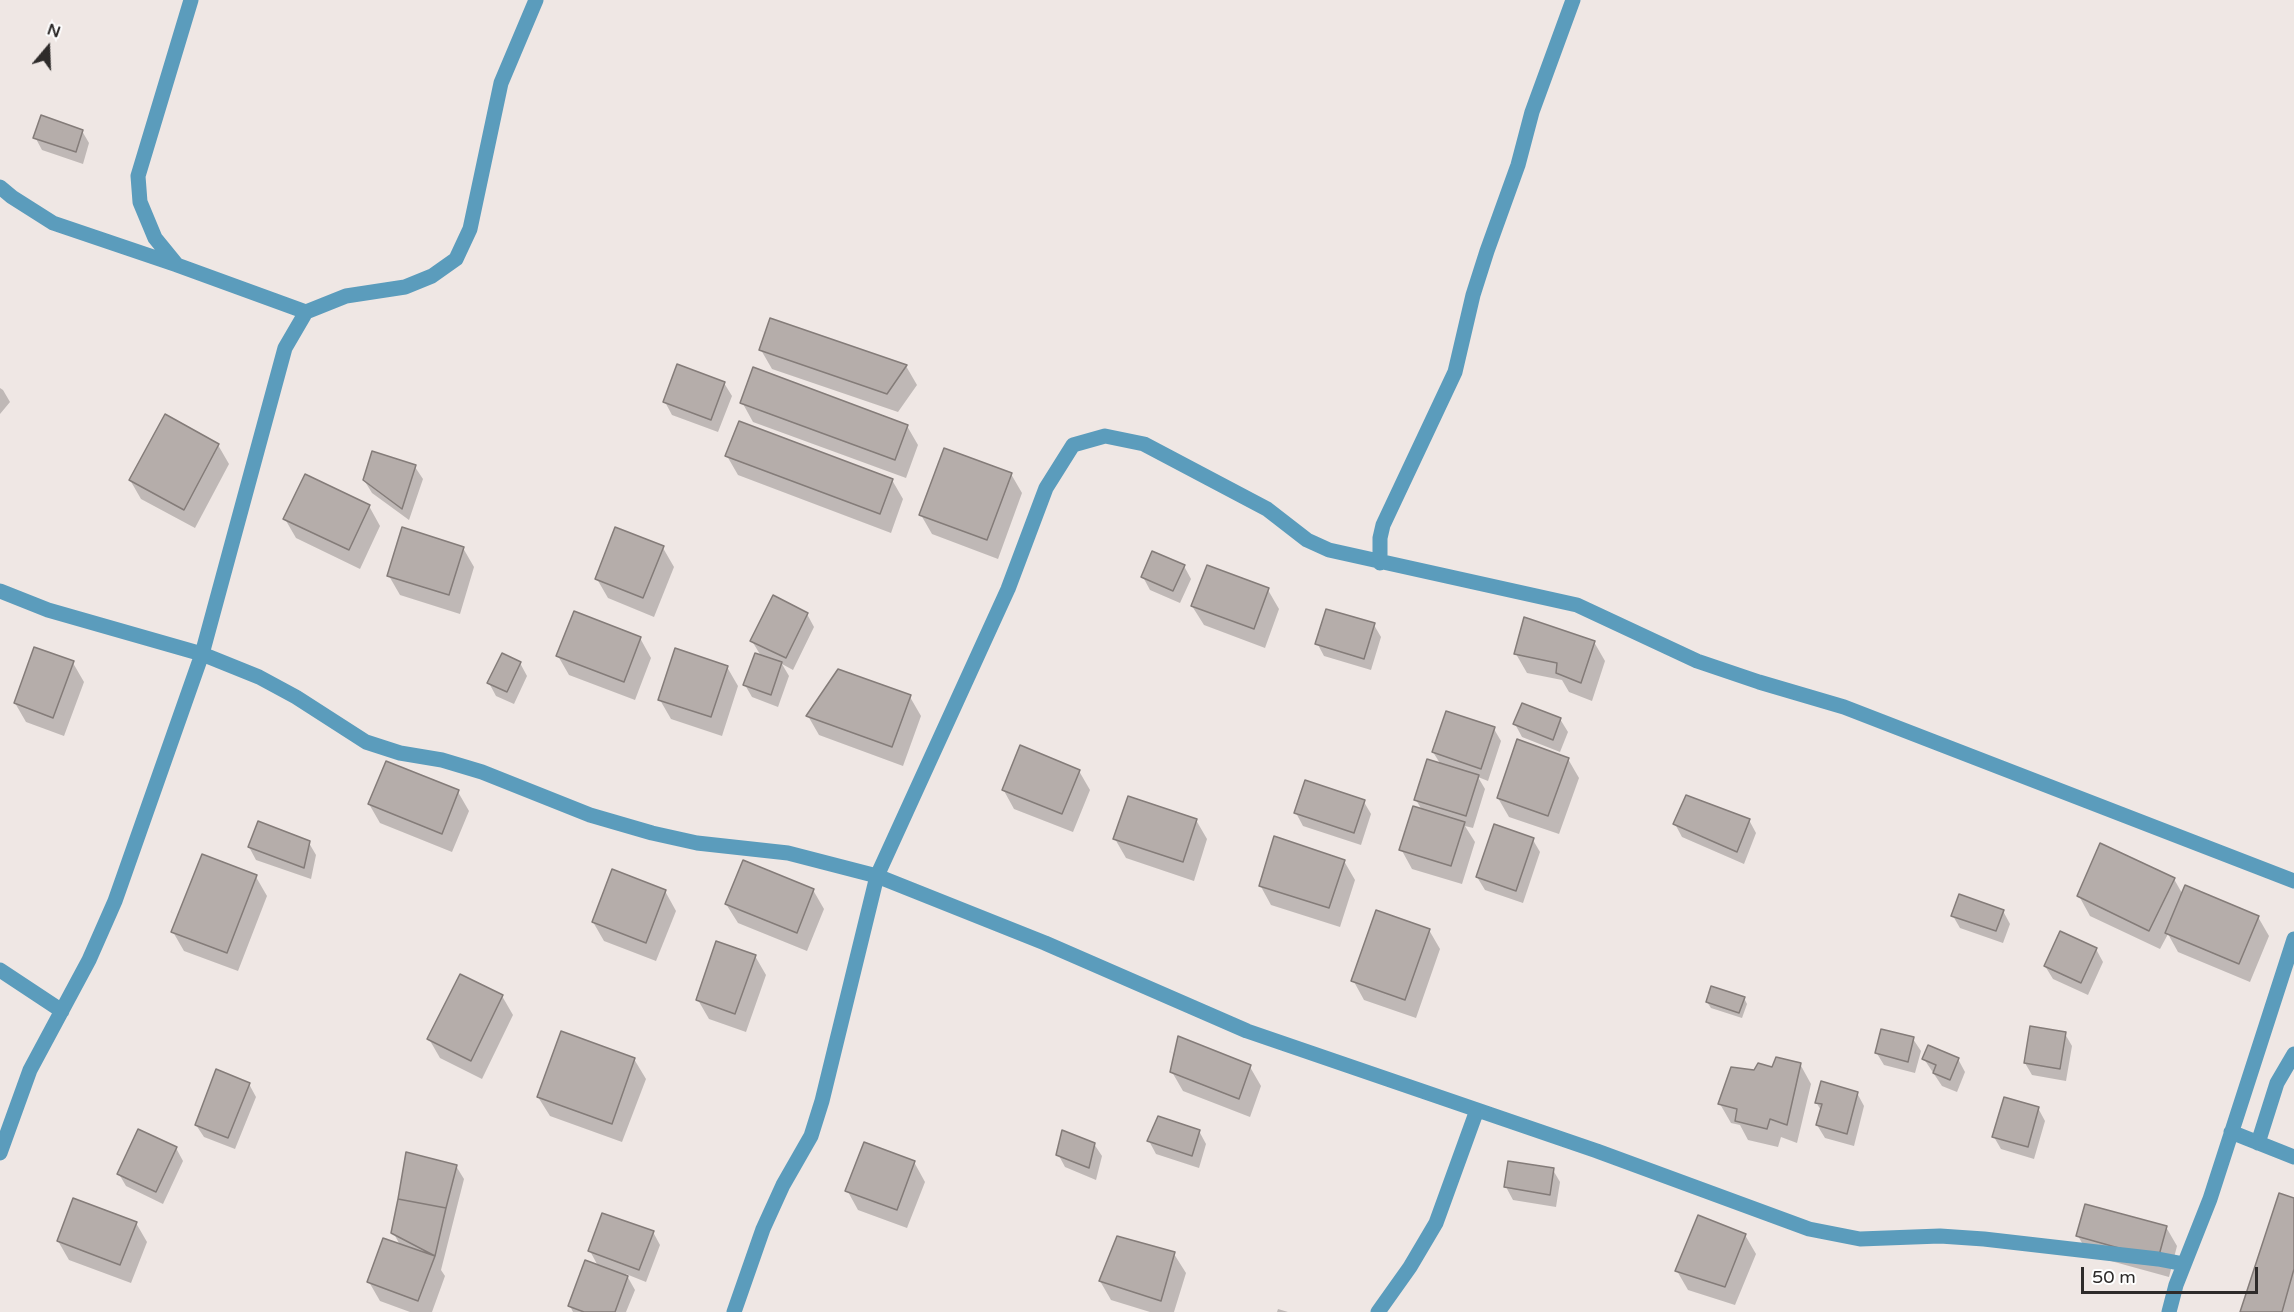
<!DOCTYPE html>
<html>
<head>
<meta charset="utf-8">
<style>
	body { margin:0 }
	#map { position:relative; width:2294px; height:1312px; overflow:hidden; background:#efe7e4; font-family:"Varela Round",sans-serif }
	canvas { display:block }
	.north { position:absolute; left:18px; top:18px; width:60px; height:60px; -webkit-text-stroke:4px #fff; paint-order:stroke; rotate:19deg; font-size:16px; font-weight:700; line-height:24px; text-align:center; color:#2e2b2a }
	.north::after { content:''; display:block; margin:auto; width:21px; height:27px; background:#2e2b2a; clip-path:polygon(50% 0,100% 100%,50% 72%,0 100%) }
	.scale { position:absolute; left:2081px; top:1267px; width:177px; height:27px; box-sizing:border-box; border:3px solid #2e2b2a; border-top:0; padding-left:8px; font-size:18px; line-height:21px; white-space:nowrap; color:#2e2b2a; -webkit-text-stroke:4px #fff; paint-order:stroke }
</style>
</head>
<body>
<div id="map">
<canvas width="2294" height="1312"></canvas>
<div class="north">N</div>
<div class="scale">50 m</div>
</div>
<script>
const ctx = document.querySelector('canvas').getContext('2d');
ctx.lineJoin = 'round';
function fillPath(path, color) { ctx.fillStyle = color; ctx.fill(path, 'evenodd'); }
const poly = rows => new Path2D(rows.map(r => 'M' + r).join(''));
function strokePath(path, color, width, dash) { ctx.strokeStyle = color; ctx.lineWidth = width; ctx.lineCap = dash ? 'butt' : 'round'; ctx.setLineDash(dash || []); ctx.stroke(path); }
fillPath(poly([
	[82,131,89,143,83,164,42,150,35,137],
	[761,350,906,366,917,385,898,412,772,369],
	[724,383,732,396,718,432,672,415,665,402],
	[0,388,3,390,10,402,0,414],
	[742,402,907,426,918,445,906,478,753,422],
	[218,445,229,464,195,528,141,499,130,480],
	[727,456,892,480,903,499,891,533,738,475],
	[415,467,423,479,409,520,372,493,364,480],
	[1011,474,1022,493,998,559,932,534,921,515],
	[369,506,380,526,360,569,296,538,285,519],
	[463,548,474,567,460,614,400,595,389,576],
	[663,548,674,567,654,617,608,598,597,579],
	[1184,566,1191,579,1180,603,1150,590,1143,577],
	[1268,590,1279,609,1265,648,1204,625,1192,606],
	[807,614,814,627,793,670,782,664,789,676,778,707,752,697,745,685,761,656,752,641],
	[1374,625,1381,637,1371,670,1324,656,1317,643],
	[640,638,651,658,635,700,569,675,558,656],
	[1594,642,1605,661,1592,701,1569,692,1562,680,1527,673,1516,654],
	[73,663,84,682,64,736,26,722,15,703],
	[520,663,527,676,514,704,496,696,489,683],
	[727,667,738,686,722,736,671,719,660,700],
	[910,697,921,716,903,766,819,735,808,716],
	[1560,719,1568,732,1560,752,1522,737,1515,724],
	[1494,729,1501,741,1488,781,1478,777,1485,789,1473,828,1465,826,1475,842,1462,884,1412,869,1401,849,1422,810,1416,800,1441,765,1433,752],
	[1568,759,1579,778,1559,834,1509,817,1498,798],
	[1079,771,1090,790,1073,832,1014,809,1003,789],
	[458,792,469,811,452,852,380,823,369,804],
	[1364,802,1371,814,1361,845,1303,826,1296,813],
	[1196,820,1207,839,1194,881,1126,858,1115,839],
	[1749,820,1756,833,1744,864,1682,837,1675,824],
	[1533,840,1540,852,1523,903,1485,890,1477,877],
	[309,843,316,855,311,879,256,860,249,847],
	[1344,861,1355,880,1340,927,1271,905,1260,885],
	[256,877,267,896,238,971,184,951,173,932],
	[2174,879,2183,895,2258,917,2269,936,2250,982,2178,952,2168,934,2160,949,2090,916,2079,896],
	[813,890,824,909,807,951,738,923,726,904],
	[665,891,676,911,656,961,604,941,593,922],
	[2003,911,2010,924,2003,943,1960,928,1953,916],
	[1429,930,1440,949,1416,1018,1364,1000,1353,980],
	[2096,949,2103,962,2088,995,2053,979,2045,966],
	[755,956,766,975,746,1032,709,1019,698,1000],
	[502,996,513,1015,482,1079,440,1058,429,1039],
	[1744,998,1747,1004,1742,1018,1711,1008,1707,1002],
	[2065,1034,2072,1046,2066,1081,2032,1075,2025,1063],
	[1913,1039,1921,1051,1915,1073,1884,1065,1876,1052],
	[634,1059,646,1079,622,1142,550,1116,538,1097],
	[1924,1059,1958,1059,1965,1072,1957,1092,1942,1086],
	[1800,1064,1811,1084,1797,1143,1781,1137,1778,1147,1748,1140,1740,1125,1731,1123,1720,1104,1755,1072],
	[1250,1067,1261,1086,1250,1117,1183,1091,1172,1072],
	[249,1084,256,1097,235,1149,204,1137,196,1125],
	[1857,1093,1864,1106,1854,1146,1825,1138,1817,1125,1822,1112,1816,1102],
	[2038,1108,2045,1121,2034,1159,2001,1149,1994,1137],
	[1199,1131,1206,1144,1199,1168,1156,1154,1149,1141],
	[1094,1144,1102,1156,1096,1180,1065,1167,1058,1154],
	[176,1148,183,1161,163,1204,126,1186,119,1174],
	[914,1162,925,1182,907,1228,858,1210,847,1190],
	[456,1166,464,1179,441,1270,445,1276,432,1312,410,1312,380,1301,369,1282,400,1245,393,1232],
	[1553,1170,1560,1182,1556,1207,1513,1200,1506,1187],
	[2294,1200,2294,1312,2242,1312],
	[136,1223,147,1242,131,1283,69,1260,58,1241],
	[2166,1227,2177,1246,2169,1277,2089,1255,2078,1236],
	[653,1232,660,1245,646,1282,626,1274,635,1290,626,1312,573,1312,570,1306,598,1266,590,1251],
	[1745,1235,1756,1254,1735,1305,1688,1290,1677,1271],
	[1174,1254,1186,1273,1174,1312,1150,1312,1111,1300,1100,1281],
	[1278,1309,1288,1312,1277,1312]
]), '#0003');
const building = poly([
	[41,115,83,130,76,152,33,138,41,115],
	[770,318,907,365,887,394,759,350,770,318],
	[677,364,725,382,711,420,663,402,677,364],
	[753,367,908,425,895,460,740,403,753,367],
	[165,414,219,444,184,510,129,480,165,414],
	[739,421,893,479,880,514,725,456,739,421],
	[944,448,1012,473,987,540,919,515,944,448],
	[372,451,416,465,402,509,363,480,372,451],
	[305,474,370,505,349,550,283,519,305,474],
	[402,527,464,547,449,595,387,576,402,527],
	[615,527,664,546,643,598,595,579,615,527],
	[1152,551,1185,565,1173,591,1141,577,1152,551],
	[1207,565,1269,588,1254,629,1191,606,1207,565],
	[773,595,808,613,786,658,750,641,773,595],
	[1326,609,1375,623,1364,659,1315,644,1326,609],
	[574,611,641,637,624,682,556,656,574,611],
	[1524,617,1595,641,1581,683,1556,673,1557,663,1514,654,1524,617],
	[34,647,74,661,53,718,14,703,34,647],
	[675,648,728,666,711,717,658,700,675,648],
	[502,653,521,662,507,692,487,683,502,653],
	[755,653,782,662,771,695,743,685,755,653],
	[838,669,911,695,892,747,806,716,838,669],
	[1522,703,1561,718,1553,740,1513,724,1522,703],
	[1446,711,1495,727,1481,769,1432,752,1446,711],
	[1517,739,1569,758,1548,816,1497,798,1517,739],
	[1020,745,1080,770,1062,814,1002,790,1020,745],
	[1427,759,1479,775,1466,816,1414,800,1427,759],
	[386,761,459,790,442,834,368,804,386,761],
	[1305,780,1365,800,1354,833,1294,813,1305,780],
	[1686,795,1750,819,1737,852,1673,824,1686,795],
	[1128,796,1197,819,1183,862,1113,839,1128,796],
	[1413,806,1465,822,1451,866,1399,850,1413,806],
	[258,821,310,841,304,868,248,847,258,821],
	[1494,824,1534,838,1516,891,1476,877,1494,824],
	[1274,836,1345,860,1329,908,1259,886,1274,836],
	[2100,843,2175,878,2149,931,2077,896,2100,843],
	[202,854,257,875,227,953,171,932,202,854],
	[743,860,814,889,797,933,725,904,743,860],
	[612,869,666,890,646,943,592,922,612,869],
	[2185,885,2259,916,2239,964,2165,933,2185,885],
	[1959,894,2004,910,1996,931,1951,916,1959,894],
	[1376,910,1430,929,1405,1000,1351,981,1376,910],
	[2060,931,2097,948,2081,983,2044,966,2060,931],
	[716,941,756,955,735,1014,696,1000,716,941],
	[460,974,503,995,471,1061,427,1039,460,974],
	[1711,986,1745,997,1739,1013,1706,1002,1711,986],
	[2030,1026,2066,1032,2060,1069,2024,1063,2030,1026],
	[1881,1029,1914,1037,1908,1062,1875,1053,1881,1029],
	[561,1031,635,1058,612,1124,537,1097,561,1031],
	[1178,1036,1251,1065,1239,1099,1170,1072,1178,1036],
	[1928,1045,1959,1058,1950,1080,1933,1073,1936,1065,1922,1059,1928,1045],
	[1776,1057,1801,1063,1787,1125,1770,1119,1767,1129,1735,1121,1737,1109,1718,1104,1731,1067,1754,1070,1758,1063,1772,1067,1776,1057],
	[216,1069,250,1083,228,1138,195,1125,216,1069],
	[1821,1081,1858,1092,1847,1134,1816,1125,1822,1104,1815,1103,1821,1081],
	[2004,1097,2039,1107,2028,1147,1992,1137,2004,1097],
	[1158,1116,1200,1130,1192,1156,1147,1141,1158,1116],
	[138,1129,177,1147,156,1192,117,1174,138,1129],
	[1062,1130,1095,1143,1089,1168,1056,1155,1062,1130],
	[864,1142,915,1161,897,1210,845,1191,864,1142],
	[406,1152,457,1165,446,1208,398,1199,406,1152],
	[1508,1161,1554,1168,1550,1195,1504,1187,1508,1161],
	[2279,1193,2294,1198,2294,1269,2282,1312,2240,1312,2279,1193],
	[73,1198,137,1222,120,1265,57,1241,73,1198],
	[398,1199,446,1208,435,1256,391,1233,398,1199],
	[2085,1204,2167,1226,2158,1259,2076,1236,2085,1204],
	[602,1213,654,1231,639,1270,588,1251,602,1213],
	[1698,1215,1746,1234,1725,1287,1675,1271,1698,1215],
	[1117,1236,1175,1252,1161,1301,1099,1281,1117,1236],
	[383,1238,435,1256,418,1301,367,1282,383,1238],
	[585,1260,628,1276,615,1312,584,1312,568,1306,585,1260]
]);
fillPath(building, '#b5adaa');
strokePath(building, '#847c79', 1.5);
strokePath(poly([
	[191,0,138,176,140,202,155,238,177,265,306,312],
	[0,187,12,197,53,223,177,265],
	[1380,563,1380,538,1383,525,1455,372,1473,295,1487,251,1518,165,1532,112,1573,0],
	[0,591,48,610,202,654,259,677,296,697,366,742,400,753,442,760,482,772,590,815,652,833,697,843,788,853,877,876,1045,943,1247,1031,1597,1151,1809,1229,1860,1239,1940,1236,1984,1239,2158,1259,2184,1264],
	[0,970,62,1011],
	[2231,1132,2294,1157],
	[2258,1143,2277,1083,2294,1054],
	[0,1153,30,1070,89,960,115,901,202,654,285,348,306,312,346,296,405,287,432,276,456,259,470,229,501,83,536,0],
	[734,1312,763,1229,783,1185,811,1136,822,1101,877,876,1008,589,1046,488,1073,445,1105,436,1144,444,1267,509,1307,540,1329,550,1577,605,1697,661,1759,682,1844,707,2294,881],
	[1378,1312,1410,1267,1436,1223,1477,1110],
	[2169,1312,2176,1285,2210,1199,2294,939]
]), '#5b9cbc', 15);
</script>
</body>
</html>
